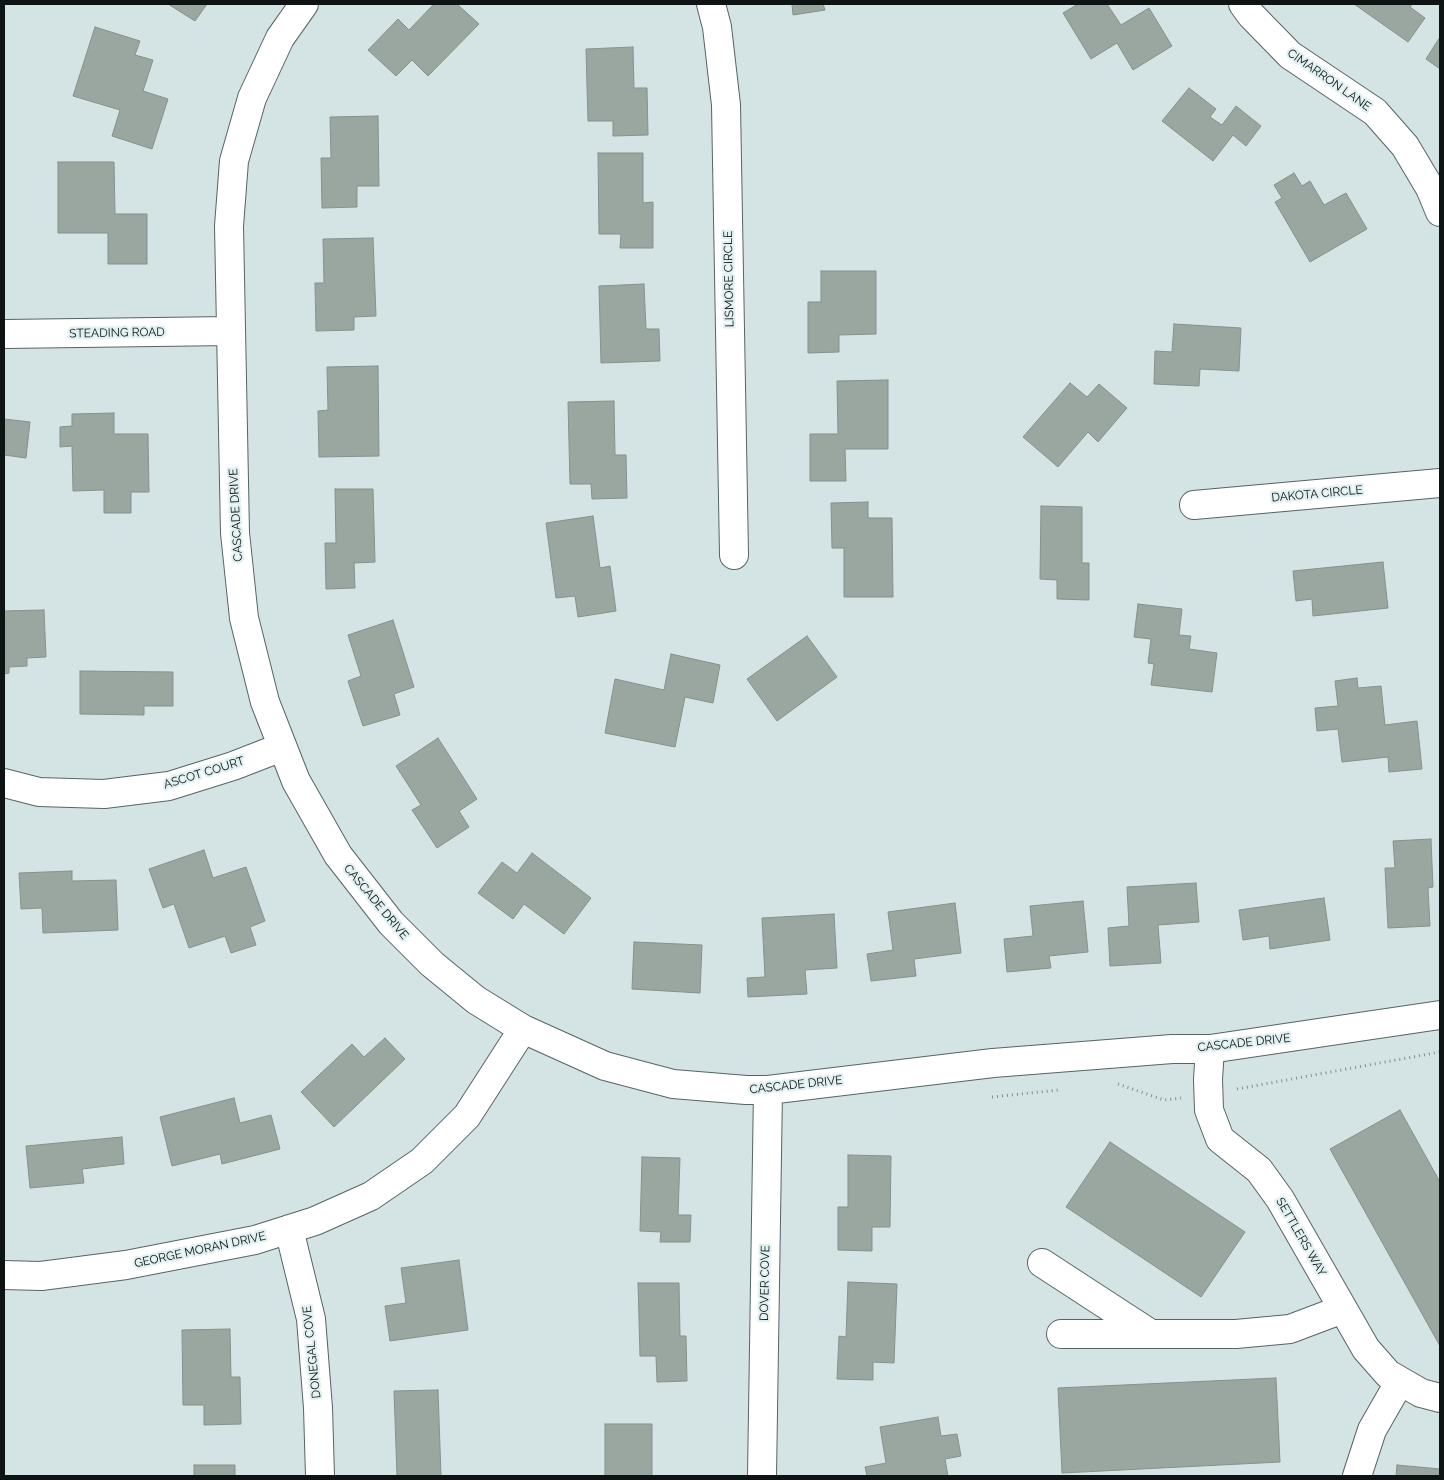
<!DOCTYPE html>
<html>
<head>
<meta charset="utf-8">
<style>
	body { margin:0 }
	#map { position:relative; width:1444px; height:1480px; overflow:hidden; background:#d4e4e4; font-family:Raleway,sans-serif }
	canvas { display:block }
	.frame { position:absolute; inset:0; border:5px solid #0e1313; pointer-events:none }
</style>
</head>
<body>
<div id="map">
<canvas width="1444" height="1480"></canvas>
<div class="frame"></div>
</div>
<script>
const ctx = document.querySelector('canvas').getContext('2d');
ctx.lineJoin = 'round';
function fillPath(path, color) { ctx.fillStyle = color; ctx.fill(path, 'evenodd'); }
const poly = rows => new Path2D(rows.map(r => 'M' + r).join(''));
function strokePath(path, color, width, dash) { ctx.strokeStyle = color; ctx.lineWidth = width; ctx.lineCap = dash ? 'butt' : 'round'; ctx.setLineDash(dash || []); ctx.stroke(path); }
function write(font, color, halo, rows, align = 'center') {
  ctx.font = font + ' Raleway,sans-serif'; ctx.lineWidth = 4.5; ctx.setLineDash([]); ctx.textBaseline = 'middle'; ctx.strokeStyle = halo; ctx.fillStyle = color; for (const [text, x, y, turn = 0] of rows) {
    ctx.save(); ctx.translate(x, y); ctx.rotate((+turn || 0) * Math.PI / 180); ctx.textAlign = isNaN(turn) ? turn : align; if (halo) ctx.strokeText(text, 0, 0); ctx.fillText(text, 0, 0); ctx.restore();
  }
}
const building = poly([
	[168,4,207,4,195,21,168,4],
	[434,4,457,4,479,24,428,76,412,60,396,76,368,50,398,19,409,30,434,4],
	[792,4,823,4,825,10,793,15,792,4],
	[1078,4,1107,4,1121,25,1149,8,1172,46,1133,70,1117,43,1091,59,1063,13,1078,4],
	[1354,4,1412,4,1410,7,1425,18,1408,42,1354,4],
	[95,27,140,41,135,55,153,60,143,91,168,99,152,149,112,136,120,110,73,96,95,27],
	[1440,37,1440,69,1426,59,1440,37],
	[633,47,634,88,647,88,648,135,613,136,613,121,588,121,586,49,633,47],
	[1189,88,1216,109,1210,117,1222,125,1236,106,1261,126,1246,146,1233,135,1213,161,1162,121,1189,88],
	[378,116,379,186,357,186,357,207,322,208,321,158,331,158,330,117,378,116],
	[598,153,643,153,643,203,653,202,653,248,620,248,621,234,599,234,598,153],
	[58,162,114,162,115,214,147,214,147,264,108,264,108,233,58,233,58,162],
	[1294,173,1302,186,1310,181,1324,205,1346,193,1367,229,1310,262,1275,202,1282,198,1274,185,1294,173],
	[373,238,376,316,354,317,354,330,316,331,315,283,324,283,323,239,373,238],
	[821,271,876,271,876,334,839,335,839,352,808,353,808,302,821,302,821,271],
	[644,284,646,329,659,329,660,361,601,363,599,286,644,284],
	[1174,324,1241,328,1239,371,1200,369,1199,386,1154,384,1155,351,1172,352,1174,324],
	[378,366,379,456,319,457,318,411,328,410,327,367,378,366],
	[888,380,888,449,845,449,846,481,810,481,810,434,838,434,837,381,888,380],
	[1070,383,1087,397,1099,384,1127,408,1098,442,1088,432,1058,467,1023,437,1070,383],
	[614,401,615,455,626,455,627,498,592,499,591,484,570,484,568,402,614,401],
	[114,413,114,434,148,434,149,492,131,492,131,513,104,513,104,490,73,491,72,446,60,447,60,427,72,426,72,414,114,413],
	[4,419,30,422,26,458,4,455,4,419],
	[335,489,373,489,375,562,354,563,355,588,326,589,325,543,336,543,335,489],
	[868,502,868,518,892,518,893,597,844,597,844,548,832,548,831,503,868,502],
	[1041,506,1082,507,1082,563,1089,563,1089,600,1057,599,1057,580,1040,579,1041,506],
	[593,516,600,568,610,566,616,611,578,617,575,596,556,598,546,523,593,516],
	[1383,562,1388,608,1313,616,1312,599,1296,601,1293,571,1383,562],
	[1138,604,1182,609,1179,635,1191,636,1189,649,1217,653,1212,692,1151,685,1154,664,1148,663,1151,639,1134,637,1138,604],
	[44,610,46,657,27,658,27,666,9,667,9,673,4,674,4,611,44,610],
	[393,620,414,687,394,694,400,715,363,726,348,681,361,676,348,635,393,620],
	[807,636,837,677,777,721,747,679,807,636],
	[671,654,720,665,713,703,685,697,675,747,605,733,615,679,664,690,671,654],
	[80,671,173,672,173,706,144,706,144,715,80,714,80,671],
	[1357,678,1358,688,1381,686,1385,725,1417,721,1422,769,1389,772,1388,757,1342,762,1338,729,1317,731,1315,708,1338,706,1335,681,1357,678],
	[438,738,477,799,459,811,469,827,437,848,412,810,421,805,396,766,438,738],
	[1431,839,1433,887,1428,888,1430,926,1388,928,1385,868,1395,868,1393,841,1431,839],
	[204,850,213,878,246,867,265,921,250,927,256,945,231,953,225,936,189,948,174,904,163,908,149,869,204,850],
	[532,853,591,898,564,934,524,904,513,919,478,893,502,862,517,873,532,853],
	[72,871,72,881,116,880,118,930,43,933,42,908,21,909,19,873,72,871],
	[1196,883,1199,922,1158,925,1161,963,1110,966,1108,928,1129,926,1127,887,1196,883],
	[1324,898,1330,940,1270,949,1269,936,1243,940,1239,910,1324,898],
	[1083,901,1088,952,1049,956,1051,968,1007,972,1004,939,1033,936,1030,906,1083,901],
	[955,903,961,953,914,959,916,976,871,981,867,954,893,950,888,912,955,903],
	[834,914,837,968,805,970,807,994,748,997,747,978,765,977,762,918,834,914],
	[634,942,702,945,700,993,632,989,634,942],
	[385,1038,405,1059,334,1127,301,1092,352,1044,364,1057,385,1038],
	[234,1098,240,1123,271,1115,280,1149,222,1164,220,1154,172,1166,160,1117,234,1098],
	[1400,1110,1440,1182,1440,1346,1330,1149,1400,1110],
	[122,1137,124,1164,82,1169,84,1183,30,1188,26,1146,122,1137],
	[1110,1142,1245,1232,1201,1297,1066,1207,1110,1142],
	[848,1155,891,1156,890,1227,872,1227,872,1251,838,1250,838,1207,848,1207,848,1155],
	[642,1157,680,1158,678,1215,691,1215,690,1242,660,1242,661,1232,640,1231,642,1157],
	[459,1260,468,1330,390,1341,385,1306,406,1303,401,1268,459,1260],
	[848,1282,897,1284,894,1363,873,1362,873,1380,837,1379,839,1336,846,1337,848,1282],
	[638,1283,679,1283,680,1336,686,1336,687,1381,657,1382,656,1356,640,1356,638,1283],
	[230,1329,231,1377,240,1377,241,1424,204,1425,204,1405,183,1405,182,1330,230,1329],
	[1276,1378,1280,1462,1062,1473,1058,1388,1276,1378],
	[438,1390,441,1476,397,1476,394,1391,438,1390],
	[938,1417,941,1436,957,1434,961,1456,945,1459,948,1476,867,1476,865,1467,886,1463,880,1427,938,1417],
	[605,1424,652,1424,652,1476,605,1476,605,1424],
	[194,1465,235,1465,235,1476,194,1476,194,1465],
	[1397,1465,1440,1469,1440,1476,1396,1476,1397,1465]
]);
fillPath(building, '#9aa7a1');
strokePath(building, '#85918b', 1);
const minor = poly([
	[304,4,280,38,252,98,234,161,229,226,235,533,244,618,265,702,296,781,338,855,391,923,432,964,476,1000,523,1029,605,1066,673,1084,746,1090,768,1090,993,1063,1172,1049,1210,1049,1440,1015],
	[711,4,717,27,726,105,734,555],
	[1243,4,1251,15,1290,55,1375,112,1405,146,1430,188,1440,212],
	[4,334,231,331],
	[1194,505,1440,483],
	[4,783,39,792,104,794,169,786,233,766,282,747],
	[1210,1049,1208,1079,1209,1110,1220,1139,1259,1170,1280,1199,1366,1349,1388,1374,1421,1393,1440,1398],
	[289,1229,311,1319,318,1408,320,1476],
	[1042,1263,1151,1334],
	[4,1275,41,1276,126,1265,255,1240,315,1221,371,1196,422,1161,467,1116,523,1029],
	[1061,1334,1236,1334,1290,1329,1343,1309],
	[762,1476,768,1090],
	[1357,1476,1372,1430,1400,1381]
]);
strokePath(minor, '#566464', 30);
strokePath(poly([
	[1118,1084,1164,1100,1181,1098],
	[1237,1089,1440,1052],
	[992,1097,1059,1090]
]), '#838e8e', 3, [1, 4]);
strokePath(minor, '#fff', 28);
write('12px', '#0e1313', '#e1f1f1', [
	["CIMARRON LANE",1329,80,35],
	["LISMORE CIRCLE",729,279,-91],
	["STEADING ROAD",117,333,-1],
	["DAKOTA CIRCLE",1317,494,-5],
	["CASCADE DRIVE",236,515,-93],
	["ASCOT COURT",204,773,-17],
	["CASCADE DRIVE",376,902,50],
	["CASCADE DRIVE",1244,1043,-6],
	["CASCADE DRIVE",796,1085,-6],
	["SETTLERS WAY",1301,1237,60],
	["GEORGE MORAN DRIVE",200,1250,-12],
	["DOVER COVE",765,1283,-89],
	["DONEGAL COVE",312,1352,-96]
]);
</script>
</body>
</html>
